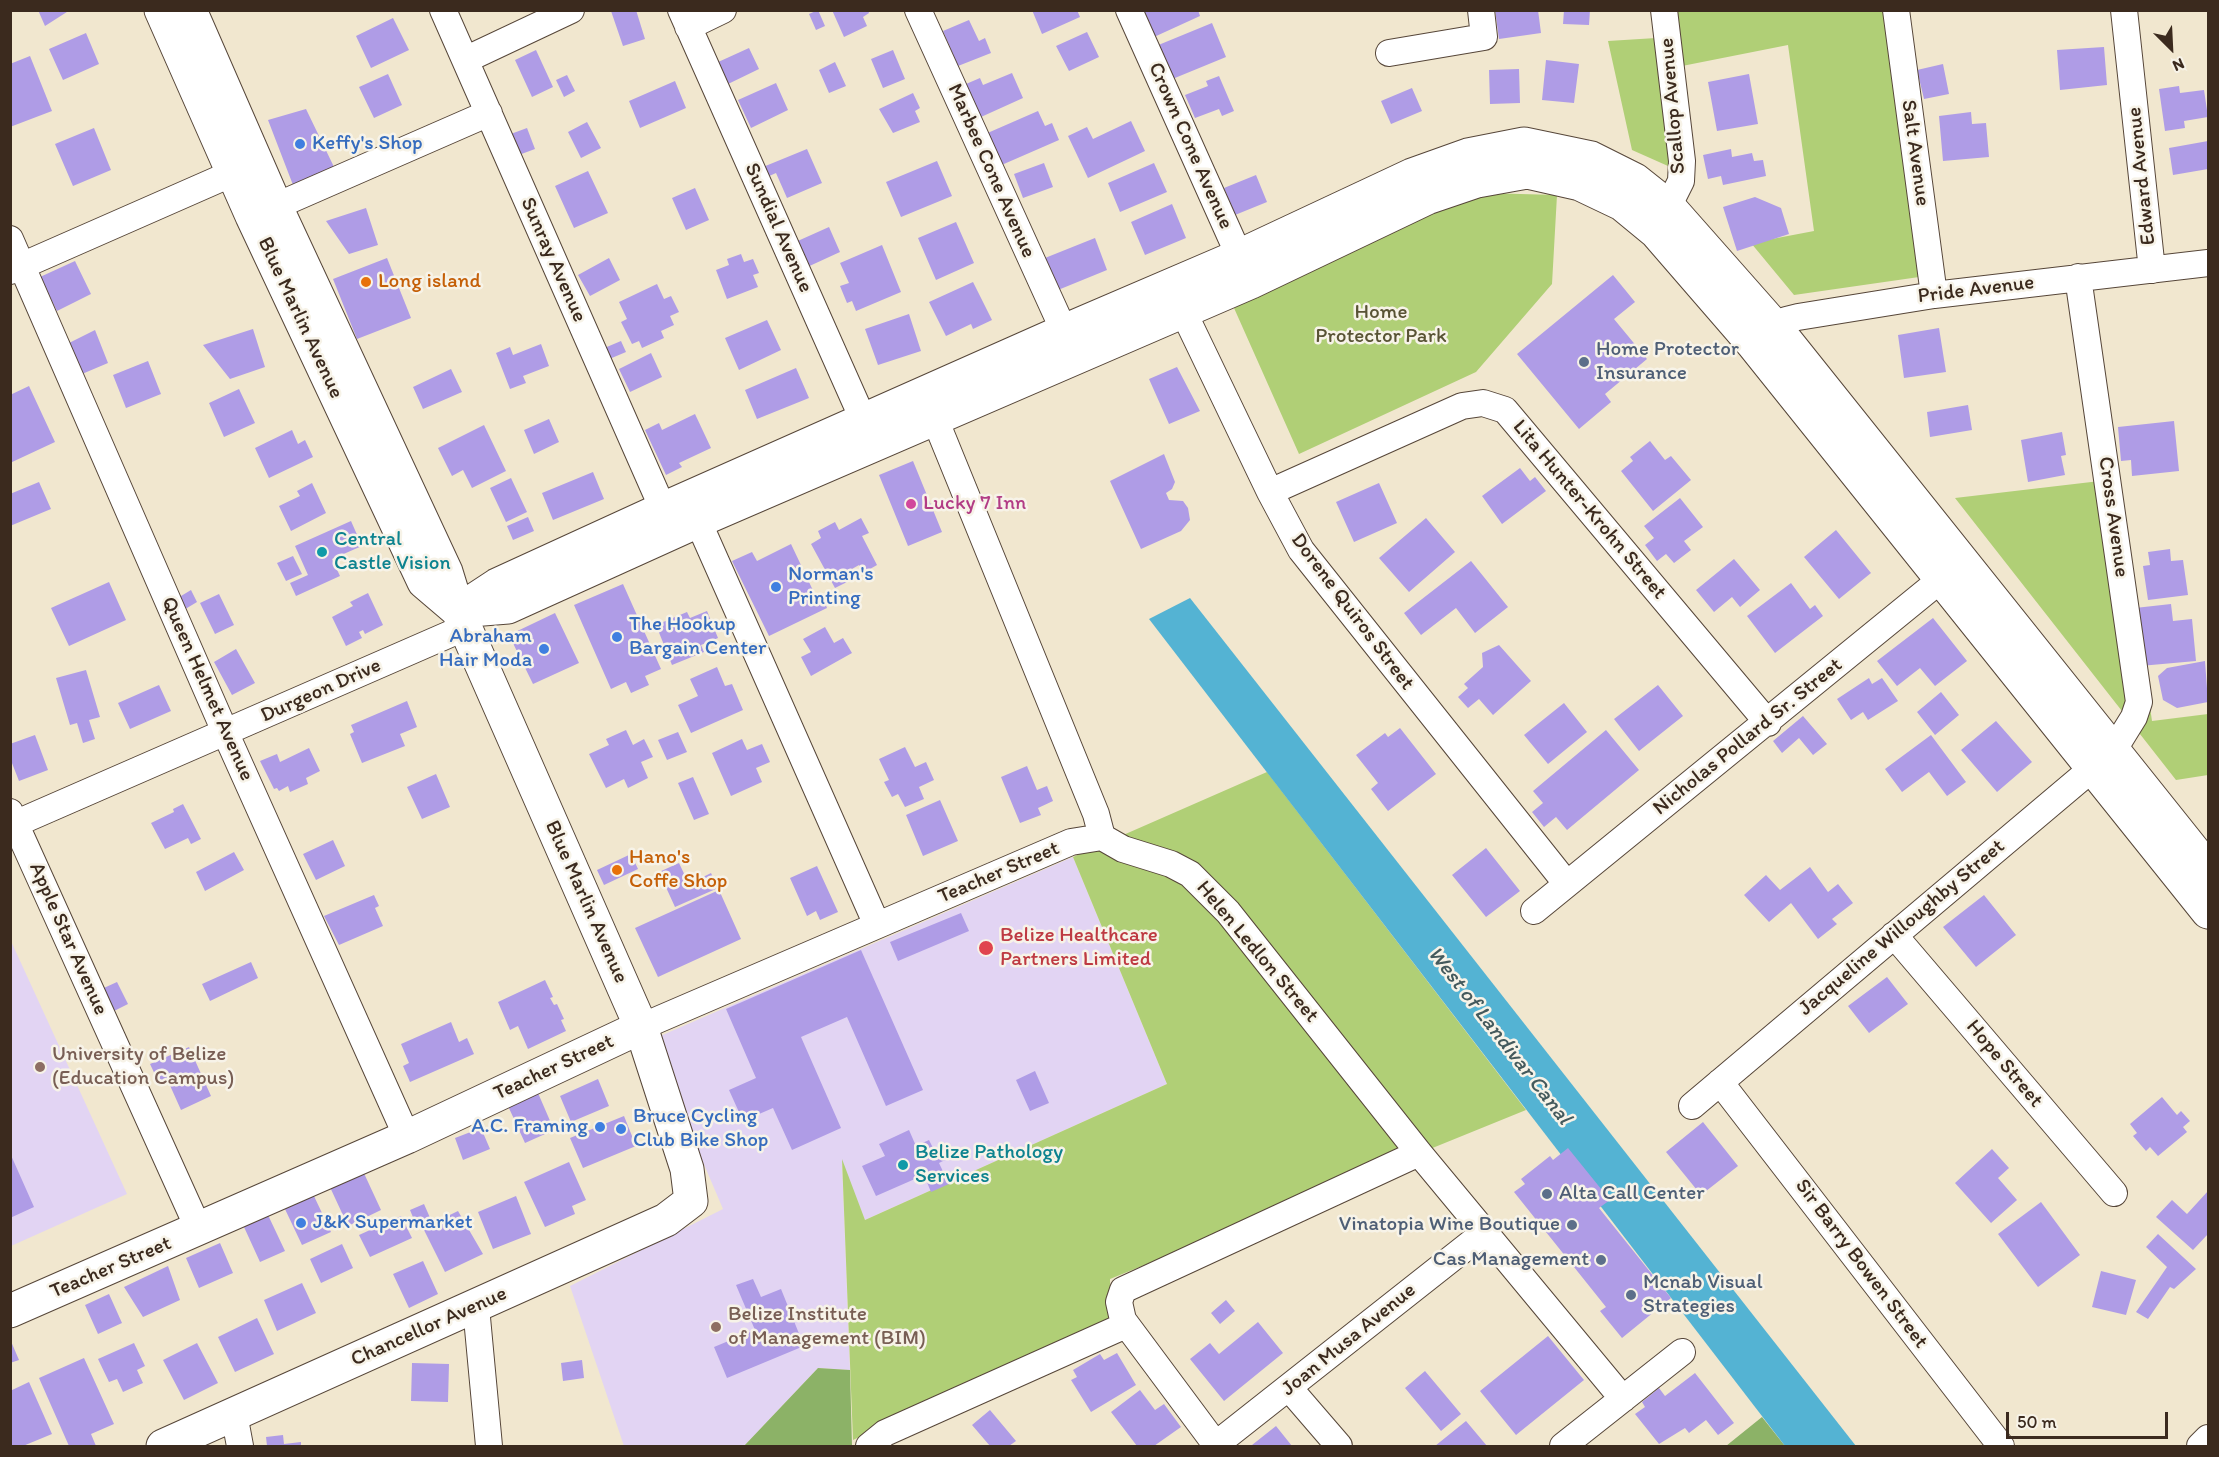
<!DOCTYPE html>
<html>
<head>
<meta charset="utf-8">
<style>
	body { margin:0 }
	#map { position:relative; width:2219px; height:1457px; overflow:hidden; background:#f1e7cf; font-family:Itim,sans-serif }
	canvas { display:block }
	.frame { position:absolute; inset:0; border:12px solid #3b2a1e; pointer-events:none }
	.north { position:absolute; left:2141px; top:18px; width:60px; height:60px; -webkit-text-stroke:4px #f7f3e8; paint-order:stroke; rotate:156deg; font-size:16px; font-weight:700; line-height:24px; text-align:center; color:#3b2a1e }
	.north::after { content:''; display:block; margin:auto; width:21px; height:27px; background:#3b2a1e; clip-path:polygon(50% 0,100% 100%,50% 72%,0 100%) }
	.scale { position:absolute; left:2006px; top:1412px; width:162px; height:27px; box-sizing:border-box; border:3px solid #3b2a1e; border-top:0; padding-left:8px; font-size:18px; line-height:21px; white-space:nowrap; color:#3b2a1e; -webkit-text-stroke:4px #f7f3e8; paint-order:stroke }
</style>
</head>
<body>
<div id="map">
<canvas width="2219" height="1457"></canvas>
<div class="frame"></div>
<div class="north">N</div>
<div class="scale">50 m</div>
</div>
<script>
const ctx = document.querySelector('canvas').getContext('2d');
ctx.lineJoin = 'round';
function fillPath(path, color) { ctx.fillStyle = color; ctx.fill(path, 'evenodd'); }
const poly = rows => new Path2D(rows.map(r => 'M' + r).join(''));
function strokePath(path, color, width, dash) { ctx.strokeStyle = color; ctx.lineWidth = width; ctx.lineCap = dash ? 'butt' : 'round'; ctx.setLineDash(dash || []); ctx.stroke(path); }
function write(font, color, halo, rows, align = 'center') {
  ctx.font = font + ' Itim,sans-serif'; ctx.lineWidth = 5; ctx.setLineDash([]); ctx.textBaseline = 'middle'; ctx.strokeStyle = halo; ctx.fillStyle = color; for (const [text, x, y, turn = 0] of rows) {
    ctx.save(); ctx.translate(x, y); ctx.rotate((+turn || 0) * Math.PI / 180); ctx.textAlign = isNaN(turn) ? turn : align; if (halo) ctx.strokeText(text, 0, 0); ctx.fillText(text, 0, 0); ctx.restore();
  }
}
fillPath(poly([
	[1073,857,1167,1084,865,1220,842,1162,850,1370,818,1368,744,1446,624,1446,570,1286,723,1209,651,1040],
	[10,939,127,1194,11,1246,10,1246]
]), '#e2d4f3');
fillPath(poly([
	[1670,11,1885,11,1933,275,1794,295,1751,243,1814,231,1788,45,1677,67,1691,183,1668,166,1632,150,1608,41,1672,37],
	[1483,193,1557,195,1552,284,1476,372,1299,454,1234,308,1347,249],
	[2117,479,2152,721,2208,714,2208,775,2176,780,1955,498],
	[1267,772,1526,1110,1110,1279,1110,1319,853,1440,842,1159,865,1220,1167,1084,1073,857]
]), '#b0cf76');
fillPath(poly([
	[818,1368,850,1370,852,1446,744,1446],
	[1762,1417,1785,1446,1726,1446]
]), '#8cb267');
fillPath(poly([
	[1190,598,1856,1446,1785,1446,1149,619]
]), '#54b3d3');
fillPath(poly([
	[38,10,70,10,45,26],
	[636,10,645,39,623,46,611,11],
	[818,10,825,26,816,30,809,14],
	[832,10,868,10,869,13,863,17,867,26,844,37],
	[1032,10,1077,10,1080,17,1042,34],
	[1142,10,1198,10,1200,16,1154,37],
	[1495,10,1538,10,1541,33,1499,39],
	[1564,10,1590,10,1589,25,1563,24],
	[393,18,409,50,371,68,356,36],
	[969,20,979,41,985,38,991,53,958,66,943,31],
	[1212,23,1226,57,1170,80,1156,46],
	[1087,32,1099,57,1069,71,1056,46],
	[86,33,99,64,63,80,49,49],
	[2104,47,2107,85,2060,90,2057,50],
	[749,48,759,69,726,85,716,63],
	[536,50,553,87,532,97,515,60],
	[893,50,905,79,883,88,871,59],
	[30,56,52,111,10,127,10,64],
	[1546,60,1579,64,1574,103,1542,100],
	[835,62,846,86,829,93,819,70],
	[1943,64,1949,94,1924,99,1917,70],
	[1519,69,1520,103,1490,104,1489,70],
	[1012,73,1023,98,981,117,966,84,980,78,983,85],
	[388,74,402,105,374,118,359,87],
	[1749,74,1758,124,1717,131,1708,82],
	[567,75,575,91,564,97,556,80],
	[1219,76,1234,111,1222,116,1219,109,1195,118,1185,95,1208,86,1206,81],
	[675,81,686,108,640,128,629,101],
	[776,83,788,110,751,128,738,100],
	[2179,86,2180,93,2204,90,2208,117,2184,121,2185,128,2165,131,2159,89],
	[1412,88,1422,111,1391,124,1381,101],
	[913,93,920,108,915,111,920,122,893,133,879,109],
	[306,109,334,167,293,185,268,120],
	[1038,111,1045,126,1052,123,1059,140,997,167,983,135],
	[1971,112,1972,124,1986,123,1989,157,1943,161,1939,116],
	[1131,121,1145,151,1088,178,1068,136,1087,127,1093,139],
	[587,122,601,148,581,158,568,132],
	[94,128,111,170,73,186,55,144],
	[527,128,535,149,516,156,508,135],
	[2208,141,2208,169,2173,175,2169,148],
	[807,149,822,183,787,198,776,173,767,177,763,167],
	[1731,149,1732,157,1752,153,1754,161,1763,160,1766,176,1723,185,1721,176,1708,179,1703,155],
	[937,161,952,196,901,217,886,182],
	[1044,163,1053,187,1023,198,1014,174],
	[1154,163,1167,192,1120,212,1108,183],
	[588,171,608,213,574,228,555,186],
	[1256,175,1267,202,1235,215,1224,188],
	[695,188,709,220,686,230,672,198],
	[1755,197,1781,208,1789,234,1737,251,1723,207],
	[1172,204,1186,238,1145,255,1131,222],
	[366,208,378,245,349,254,326,221],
	[956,222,974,263,936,280,918,238],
	[829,227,840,252,803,269,791,244],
	[1095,238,1107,270,1058,290,1045,258],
	[882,245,901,292,856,311,852,301,847,303,840,286,849,283,840,263],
	[741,254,744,262,753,259,759,273,753,275,758,287,727,299,716,270,729,265,727,259],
	[387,258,411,318,357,339,333,279],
	[609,258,620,280,590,296,578,275],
	[75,261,91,294,57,311,40,277],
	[1613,275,1635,302,1614,319,1647,359,1605,394,1611,402,1579,429,1517,354],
	[973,282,992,320,973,329,971,324,946,336,929,302],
	[657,284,664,299,671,296,679,312,670,316,674,325,661,331,664,338,642,348,639,341,632,344,621,322,627,319,619,302],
	[909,314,921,351,878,365,865,329],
	[767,320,781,350,739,370,725,338],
	[1939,328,1946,372,1904,378,1898,335],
	[253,329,265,367,230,379,203,345],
	[95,330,108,363,82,374,67,344],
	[621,341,626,352,607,360,602,349],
	[541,344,549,366,523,376,526,383,510,389,496,353,510,347,513,355],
	[651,353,662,377,630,392,619,369],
	[148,361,161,394,126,408,113,375],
	[1177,367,1200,411,1169,424,1149,379],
	[796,368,809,398,757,419,745,390],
	[451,369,462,392,423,409,413,387],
	[29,386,55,442,10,463,10,395],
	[239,389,255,423,224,437,209,403],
	[1968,405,1972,430,1930,437,1927,412],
	[695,414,711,448,679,463,682,467,666,475,645,430,659,423,662,430],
	[549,419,559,442,534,454,524,430],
	[2174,421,2179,471,2132,476,2131,460,2121,461,2118,427],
	[484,425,506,471,472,488,463,470,452,476,438,448],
	[292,430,298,444,305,440,313,457,269,478,255,448],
	[2062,432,2066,455,2061,456,2065,475,2028,482,2021,440],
	[1650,441,1665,460,1671,456,1691,480,1653,511,1621,471,1633,461,1630,457],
	[1164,454,1175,482,1172,489,1166,493,1169,500,1183,501,1188,508,1190,520,1181,531,1141,549,1110,481],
	[913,461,942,532,908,546,879,475],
	[1520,468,1530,481,1535,477,1546,491,1502,524,1482,496],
	[593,472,604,499,553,520,542,493],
	[511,478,527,512,506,522,490,488],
	[39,482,51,509,10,526,10,494],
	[312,483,326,513,291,531,279,506,300,496,297,491],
	[1379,483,1397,523,1354,542,1336,502],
	[1680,498,1703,527,1684,541,1691,550,1674,563,1666,554,1657,561,1645,545,1654,538,1644,526],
	[528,517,534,531,513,540,507,526],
	[861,518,869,533,862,536,877,565,863,573,859,565,843,574,847,582,835,588,811,544,821,538,818,531,835,522,839,530],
	[1426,518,1455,552,1409,592,1379,558],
	[351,521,362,546,332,559,340,576,296,596,290,583,308,575,295,546],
	[1836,530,1871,573,1839,599,1804,557],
	[791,544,818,601,823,598,827,608,769,636,732,561,752,552,757,561],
	[2170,549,2171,561,2183,560,2188,595,2148,600,2143,566,2150,565,2148,552],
	[293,556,302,574,286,581,277,563],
	[1734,559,1760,590,1740,607,1732,597,1714,612,1696,590],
	[1471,561,1508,607,1475,633,1456,608,1421,635,1404,613],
	[109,582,126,620,69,646,51,608],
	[1791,583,1810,609,1815,605,1823,616,1775,653,1747,616],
	[623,584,661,669,645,676,649,685,631,693,626,682,611,689,574,605],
	[191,590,197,602,182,611,176,599],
	[368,593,383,625,365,634,363,630,359,632,362,638,346,646,332,617,353,606,350,602],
	[219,594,234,625,215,634,200,603],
	[2171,604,2173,621,2192,619,2196,661,2140,666,2135,608],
	[707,611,718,638,701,645,704,652,672,665,656,625,687,612,690,618],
	[555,613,579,663,533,684,509,635],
	[1933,618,1967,661,1935,686,1920,668,1897,686,1877,661],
	[825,627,834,643,843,638,852,653,811,676,801,657,811,652,803,639],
	[1499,645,1531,681,1493,715,1479,699,1468,708,1458,697,1468,688,1464,684,1483,667,1482,653],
	[236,649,255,683,232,695,214,662],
	[2205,661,2208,702,2177,708,2163,700,2158,676,2167,668],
	[717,667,725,686,732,684,743,710,691,733,678,705,698,696,690,679],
	[86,670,100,717,89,720,95,739,83,743,77,723,70,725,56,678],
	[1869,678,1872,684,1882,678,1898,701,1868,720,1863,712,1851,720,1837,699],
	[159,685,171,711,130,729,118,703],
	[1658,685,1683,716,1639,751,1614,719],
	[1941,692,1959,715,1935,735,1917,712],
	[407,701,417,727,400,734,405,746,362,763,350,734,354,732,351,725],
	[1564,703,1587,732,1548,764,1524,735],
	[1803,716,1827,744,1813,755,1799,738,1782,753,1773,741],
	[1996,721,2032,762,1997,792,1961,750],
	[1400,728,1436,774,1388,811,1371,789,1378,783,1356,755,1385,733,1388,737],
	[626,730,633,745,644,739,653,757,641,762,648,778,628,788,624,779,606,788,589,754,609,745,606,739],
	[1606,730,1639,770,1567,830,1556,817,1544,827,1532,812,1543,803,1533,791],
	[678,732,687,752,667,760,658,740],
	[35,735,48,770,19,781,10,758,10,744],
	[1931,735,1966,782,1947,796,1929,772,1902,792,1885,769],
	[742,739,747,750,762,744,770,762,756,768,762,782,731,796,712,753],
	[905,747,915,767,926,762,934,780,919,787,924,799,905,807,898,794,892,797,884,782,889,780,879,759],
	[309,748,320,771,306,778,308,784,290,792,288,786,279,791,277,788,274,789,260,761,277,754,280,762],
	[1027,766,1037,790,1047,786,1053,801,1038,808,1041,815,1020,823,1001,777],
	[436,774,450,807,422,819,407,787],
	[693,777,709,814,694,820,678,783],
	[940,800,958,841,923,856,906,815],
	[183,804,201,839,191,844,188,838,165,849,151,823,174,812,173,809],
	[333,840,345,866,316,880,303,854],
	[1486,848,1520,891,1486,917,1452,875],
	[234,852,244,870,205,891,196,872],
	[631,854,638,869,604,885,597,870],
	[679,863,689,884,711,873,718,888,675,907,659,872],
	[817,866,838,912,820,920,816,911,807,916,790,878],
	[1810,867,1828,892,1838,884,1853,903,1832,919,1837,924,1818,939,1791,903,1769,922,1744,895,1766,875,1780,890],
	[719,890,741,939,658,977,635,928],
	[374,895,379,906,375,908,383,926,339,945,324,916],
	[1984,895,2016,935,1976,967,1943,927],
	[961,913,969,931,898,961,890,942],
	[861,950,923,1090,886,1106,847,1017,801,1037,841,1128,792,1150,773,1108,743,1121,729,1090,756,1078,726,1009],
	[251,962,258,978,210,1001,202,984],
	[1887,977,1908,1004,1869,1033,1848,1006],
	[545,980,553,997,550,998,554,1005,557,1004,564,1019,561,1020,566,1031,528,1049,518,1026,510,1030,498,1002],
	[117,982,128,1004,106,1015,95,992],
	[451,1022,459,1042,467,1038,474,1054,410,1082,403,1066,409,1063,401,1044],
	[189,1047,211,1096,181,1110,168,1081,160,1085,150,1064],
	[1035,1071,1049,1103,1030,1111,1016,1080],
	[598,1079,609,1106,571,1122,560,1096],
	[538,1093,554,1130,525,1143,508,1106],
	[2162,1097,2177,1115,2181,1111,2190,1121,2183,1127,2187,1132,2158,1156,2150,1147,2146,1151,2133,1136,2137,1133,2130,1124],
	[624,1116,636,1146,583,1168,570,1138],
	[1703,1122,1738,1166,1701,1195,1666,1152],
	[481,1128,490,1149,463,1160,455,1138],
	[909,1130,916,1146,929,1140,934,1150,939,1147,945,1160,939,1163,949,1184,931,1192,924,1175,876,1196,862,1166,885,1156,879,1144],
	[1568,1148,1610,1200,1599,1208,1671,1298,1622,1338,1600,1311,1606,1307,1514,1192,1525,1184,1521,1179,1550,1156,1553,1160],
	[1992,1149,2009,1168,1998,1178,2017,1200,1991,1223,1955,1183],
	[10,1153,34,1207,10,1218],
	[569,1162,586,1200,572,1206,575,1214,545,1227,524,1182],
	[362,1169,381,1210,348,1226,329,1185],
	[2208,1191,2208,1234,2193,1250,2156,1217,2172,1200,2187,1214],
	[313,1194,331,1232,302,1245,284,1207],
	[516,1196,531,1234,493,1249,478,1212],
	[2041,1202,2080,1255,2038,1287,1998,1234],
	[424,1204,431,1220,417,1227,410,1210],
	[458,1211,483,1254,445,1272,423,1228],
	[268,1215,285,1251,260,1262,244,1227],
	[401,1216,412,1238,370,1257,359,1235],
	[2158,1234,2196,1269,2174,1289,2170,1287,2148,1319,2136,1312,2167,1267,2146,1247],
	[220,1243,233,1273,199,1288,186,1258],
	[342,1244,353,1268,321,1283,310,1259],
	[423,1261,438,1294,409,1308,393,1274],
	[168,1266,180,1300,143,1317,124,1287],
	[2101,1271,2136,1280,2126,1315,2092,1307],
	[753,1279,761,1297,781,1289,804,1346,727,1378,714,1347,755,1330,736,1285],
	[302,1283,316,1313,277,1331,264,1300],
	[109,1294,122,1323,98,1334,85,1305],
	[1226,1300,1235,1311,1220,1324,1211,1313],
	[257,1318,274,1354,235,1372,218,1337],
	[1258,1322,1283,1353,1224,1401,1190,1359,1210,1343,1219,1354],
	[1548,1336,1584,1380,1516,1435,1480,1391],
	[10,1339,19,1360,10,1363],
	[134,1343,145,1366,137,1370,143,1383,123,1392,117,1379,109,1382,98,1359],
	[197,1343,218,1383,184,1400,163,1360],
	[1117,1353,1136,1385,1091,1412,1071,1380,1077,1377,1073,1370,1100,1354,1104,1360],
	[84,1358,114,1424,91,1434,96,1446,69,1446,39,1378],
	[582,1360,584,1378,563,1381,561,1363],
	[412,1363,449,1364,448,1402,411,1401],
	[1425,1371,1461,1414,1441,1431,1405,1388],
	[1695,1373,1734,1423,1718,1435,1706,1420,1689,1433,1685,1428,1659,1444,1635,1414,1645,1407,1642,1402,1659,1388,1665,1396],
	[29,1382,52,1434,23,1446,11,1446,10,1391],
	[1140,1390,1155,1410,1164,1404,1181,1427,1154,1446,1137,1446,1111,1412],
	[990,1410,1016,1441,1009,1446,990,1446,972,1425],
	[1466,1421,1487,1446,1435,1446],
	[1276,1426,1292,1446,1253,1446,1252,1445],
	[283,1435,284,1444,301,1442,301,1446,267,1446,266,1437]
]), '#af9ce6');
const street = poly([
	[443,10,663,509],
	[681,10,870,435],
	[918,10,1064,331],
	[1129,10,1246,271],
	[1896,10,1934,295],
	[2124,10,2152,270],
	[688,27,723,10],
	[1389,53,1484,37,1481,10],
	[465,60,571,10],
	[258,214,489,113],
	[1660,223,1681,181,1682,161,1664,10],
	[10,239,226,734,407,1137],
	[10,271,233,173],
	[1183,311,1270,492,1301,550,1566,883],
	[1760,338,1786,320,1798,317,1934,295,2208,263],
	[935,419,1096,814,1102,837,1123,849,1171,864,1190,874,1228,912,1419,1153,1623,1399],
	[1270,492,1462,406,1483,403,1505,410,1768,723],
	[698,521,877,925],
	[10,812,199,1230],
	[10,826,466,627],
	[1534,911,1955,568],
	[1894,935,2114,1193],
	[641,1027,1071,842,1102,837],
	[1720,1082,2001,1446],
	[1692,1106,2113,751,2134,717,2139,702,2078,277],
	[476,1307,489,1446],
	[1289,1388,1339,1446],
	[234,1414,240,1446],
	[1216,1445,1123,1320,1119,1302,1123,1290,1419,1153],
	[869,1446,885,1433,1126,1325],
	[1214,1446,1484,1233],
	[1563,1446,1682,1352],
	[2200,1446,2208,1438]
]);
const secondary = poly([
	[161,10,252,216,424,582,458,611],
	[462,608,497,585,663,509,1064,331,1239,256,1412,175,1468,155,1524,144,1591,158,1635,180,1669,207,1775,327,2208,869],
	[458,611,508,607,698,521,1251,282,1427,198,1477,181,1527,172,1580,184,1622,204,1656,232,1753,344,2208,912],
	[10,1311,407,1137,641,1027],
	[163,1446,666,1220,691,1201,687,1169,641,1027,458,611,446,572,276,207,190,10]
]);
strokePath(street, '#564639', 28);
strokePath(secondary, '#564639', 35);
strokePath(street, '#fff', 26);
strokePath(secondary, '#fff', 33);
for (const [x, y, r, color] of [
	[300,144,6,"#3f7fe0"],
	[366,282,6,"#e8710a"],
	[1584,362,6,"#5c6f8a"],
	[911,504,6,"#d1479c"],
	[322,552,6,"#0f9aa8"],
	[776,587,6,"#3f7fe0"],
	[617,637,6,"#3f7fe0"],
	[544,649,6,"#3f7fe0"],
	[617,870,6,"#e8710a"],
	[986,948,8,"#e0444e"],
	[40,1067,6,"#8d6e63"],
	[600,1127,6,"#3f7fe0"],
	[621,1129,6,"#3f7fe0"],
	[903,1165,6,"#0f9aa8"],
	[1547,1194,6,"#5c6f8a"],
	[301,1223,6,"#3f7fe0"],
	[1572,1225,6,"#5c6f8a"],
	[1601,1260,6,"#5c6f8a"],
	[1631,1295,6,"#5c6f8a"],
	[716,1327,6,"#8d6e63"]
]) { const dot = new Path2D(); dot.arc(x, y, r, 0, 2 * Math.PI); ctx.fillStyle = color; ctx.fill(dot); strokePath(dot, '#f7f3e8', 2); }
write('21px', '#3b2a1e', '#f7f3e8', [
	["Scallop Avenue",1673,106,-95],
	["Crown Cone Avenue",1190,146,66],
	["Salt Avenue",1915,153,82],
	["Marbee Cone Avenue",991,171,66],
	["Edward Avenue",2142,176,-96],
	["Sundial Avenue",778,228,66],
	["Sunray Avenue",553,260,66],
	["Pride Avenue",1976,290,-7],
	["Blue Marlin Avenue",300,318,65],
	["Lita Hunter-Krohn Street",1589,510,50],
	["Cross Avenue",2113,517,82],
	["Dorene Quiros Street",1352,612,53],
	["Queen Helmet Avenue",207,689,66],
	["Durgeon Drive",321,691,-24],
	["Nicholas Pollard Sr. Street",1748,737,-39],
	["Teacher Street",999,873,-23],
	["Blue Marlin Avenue",586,902,66],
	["Jacqueline Willoughby Street",1902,928,-40],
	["Apple Star Avenue",68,939,66],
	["Helen Ledlon Street",1257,952,50],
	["Hope Street",2004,1064,50],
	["Teacher Street",554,1068,-25],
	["Sir Barry Bowen Street",1861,1264,53],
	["Teacher Street",111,1268,-23],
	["Chancellor Avenue",429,1327,-24],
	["Joan Musa Avenue",1349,1340,-39]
]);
write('21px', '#366cbe', '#f7f3e8', [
	["Keffy's Shop",312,144],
	["Norman's",788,575],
	["Printing",788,599],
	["The Hookup",629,625],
	["Bargain Center",629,649],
	["Abraham",532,637,"right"],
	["Hair Moda",532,661,"right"],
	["Bruce Cycling",633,1117],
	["Club Bike Shop",633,1141],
	["A.C. Framing",588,1127,"right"],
	["J&K Supermarket",313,1223]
], 'left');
write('21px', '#c56008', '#f7f3e8', [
	["Long island",378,282],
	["Hano's",629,858],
	["Coffe Shop",629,882]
], 'left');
write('21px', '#585334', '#f7f3e8', [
	["Home",1381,313],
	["Protector Park",1381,337]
]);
write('21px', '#4e5e75', '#f7f3e8', [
	["Home Protector",1596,350],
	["Insurance",1596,374],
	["Alta Call Center",1559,1194],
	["Vinatopia Wine Boutique",1560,1225,"right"],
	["Cas Management",1589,1260,"right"],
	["Mcnab Visual",1643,1283],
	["Strategies",1643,1307]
], 'left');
write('21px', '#b23c85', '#f7f3e8', [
	["Lucky 7 Inn",923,504]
], 'left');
write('21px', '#0d838f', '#f7f3e8', [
	["Central",334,540],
	["Castle Vision",334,564],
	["Belize Pathology",915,1153],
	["Services",915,1177]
], 'left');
write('21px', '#be3a42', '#f7f3e8', [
	["Belize Healthcare",1000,936],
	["Partners Limited",1000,960]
], 'left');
write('21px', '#785e54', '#f7f3e8', [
	["University of Belize",52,1055],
	["(Education Campus)",52,1079],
	["Belize Institute",728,1315],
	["of Management (BIM)",728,1339]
], 'left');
write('italic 22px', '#445a5d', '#f7f3e8', [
	["West of Landivar Canal",1499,1036,52]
]);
</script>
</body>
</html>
